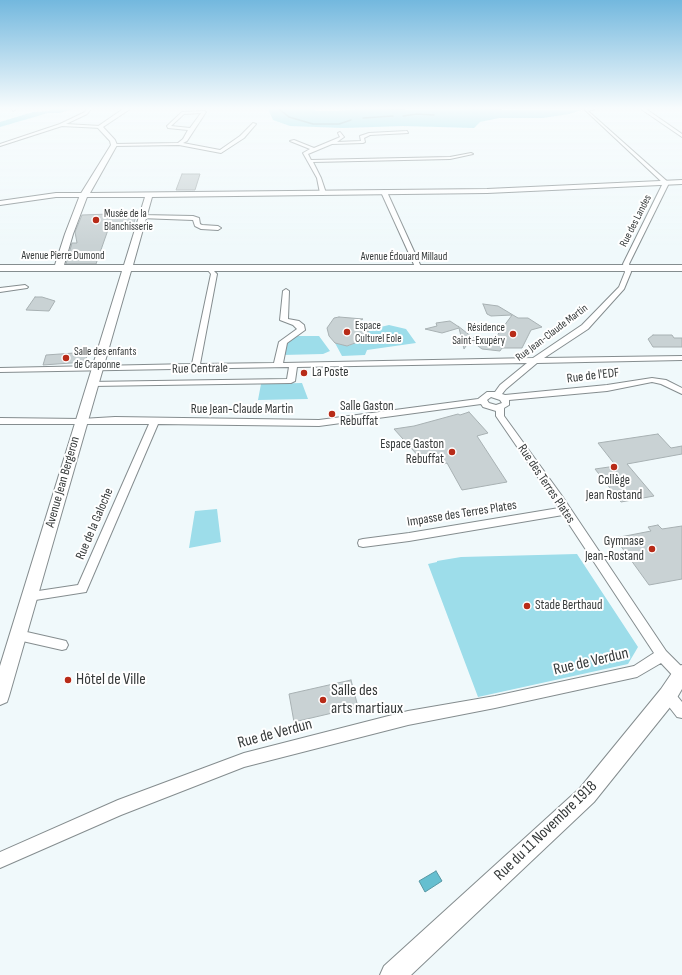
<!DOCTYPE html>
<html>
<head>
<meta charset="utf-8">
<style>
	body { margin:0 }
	canvas { display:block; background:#f0f9fb }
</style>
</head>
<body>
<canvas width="682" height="975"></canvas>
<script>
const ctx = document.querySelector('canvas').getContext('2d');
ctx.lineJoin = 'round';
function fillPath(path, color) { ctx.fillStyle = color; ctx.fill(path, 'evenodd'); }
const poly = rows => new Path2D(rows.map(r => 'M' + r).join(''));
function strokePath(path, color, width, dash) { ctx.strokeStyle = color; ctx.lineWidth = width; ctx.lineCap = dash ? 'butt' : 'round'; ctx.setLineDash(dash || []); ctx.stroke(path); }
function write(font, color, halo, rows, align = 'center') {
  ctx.font = font + ' "Sofia Sans Condensed",sans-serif'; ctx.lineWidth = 4; ctx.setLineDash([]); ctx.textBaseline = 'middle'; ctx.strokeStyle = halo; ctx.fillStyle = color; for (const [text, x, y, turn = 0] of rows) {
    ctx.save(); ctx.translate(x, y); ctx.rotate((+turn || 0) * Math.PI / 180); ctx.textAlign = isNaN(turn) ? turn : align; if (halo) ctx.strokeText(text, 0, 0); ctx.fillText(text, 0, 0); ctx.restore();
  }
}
fillPath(poly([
	[389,325,406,329,416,343,367,350,365,355,342,356,335,343,348,346,355,343,361,336,372,329],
	[292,336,319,336,330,351,323,354,282,355,287,342],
	[302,383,308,399,258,400,261,384],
	[217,509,221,542,189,548,195,511],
	[577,554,638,647,628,664,478,697,428,564,437,562,437,561,461,557]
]), '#9dddea');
fillPath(poly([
	[51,109,74,109,59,113,48,113,0,127,0,122,33,112,49,111],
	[268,109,314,109,316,111,335,111,357,109,582,110,569,114,543,118,499,118,480,122,474,128,403,126,343,128,290,126,273,120]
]), '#7cd5e6');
const water = poly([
	[436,871,442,881,425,892,419,881,436,871]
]);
fillPath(water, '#65bfd0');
strokePath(water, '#5797a3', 1);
strokePath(poly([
	[279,109,289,117,313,124,339,124,351,120],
	[403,116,417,114,434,115],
	[363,118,393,116]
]), '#5797a3', 1.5);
const building = poly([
	[182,174,200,174,195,190,176,190,182,174],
	[137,213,133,226,109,227,96,264,66,264,72,243,77,243,75,232,82,215,137,213],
	[35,297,42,297,55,301,49,311,26,310,35,297],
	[483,304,498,306,518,318,528,318,542,327,531,330,522,348,502,348,500,351,482,349,470,340,464,349,459,328,442,333,425,329,437,326,436,323,450,321,459,327,458,326,472,337,471,338,496,337,512,315,491,316,487,314,483,304],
	[339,317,363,319,356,322,372,329,361,336,355,343,347,346,335,343,329,336,327,328,334,318,339,317],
	[653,335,672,335,674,338,682,338,682,347,653,347,648,339,653,335],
	[88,352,85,362,43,365,46,355,88,352],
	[469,412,488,433,477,436,507,482,462,490,447,463,444,464,442,460,438,461,433,454,420,458,394,429,414,426,458,414,460,415,469,412],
	[658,434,671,448,682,446,682,454,627,464,654,496,621,502,595,469,616,466,598,443,658,434],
	[658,525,662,529,682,526,682,579,649,585,615,538,651,531,648,527,658,525],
	[351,680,358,707,294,722,289,694,351,680]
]);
fillPath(building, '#c9d2d4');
strokePath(building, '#a8b1b3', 1);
const street = poly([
	[12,109,16,109,13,111,12,109],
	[87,109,91,109,87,114,66,124,100,126,101,128,62,126,0,146,0,144,60,124,85,112,87,109],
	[584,109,595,109,588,111,669,183,629,264,631,272,624,289,588,329,544,358,682,356,682,360,537,363,506,389,502,394,505,395,607,385,652,378,666,380,682,388,682,394,661,384,652,382,607,391,509,400,509,405,504,408,504,416,562,496,666,651,682,667,682,681,676,679,661,663,637,677,495,708,408,725,244,767,121,815,0,868,0,852,118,800,244,753,408,711,495,696,634,666,654,653,563,515,409,541,363,547,359,546,358,543,359,540,363,539,409,533,559,508,496,416,496,411,483,407,481,404,319,426,158,424,86,592,29,601,25,599,23,596,25,593,78,585,149,424,0,424,0,418,81,419,115,417,319,420,478,399,487,392,495,392,500,385,527,363,297,367,295,381,291,383,92,386,88,384,89,382,287,379,289,367,0,372,0,368,192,364,211,274,207,269,210,267,217,274,200,364,274,363,279,342,297,329,293,325,280,320,283,291,286,289,289,291,288,319,299,321,304,325,305,330,287,343,283,363,533,358,582,325,619,287,625,272,623,264,663,183,584,109],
	[491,397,500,400,502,403,496,405,489,403,487,400,491,397],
	[641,109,646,109,682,134,682,137,641,109],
	[204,111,206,112,187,141,183,143,220,150,240,136,253,123,256,124,244,138,221,153,179,145,114,146,112,145,114,144,178,143,183,139,188,130,168,128,167,126,182,112,204,111],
	[201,113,190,128,171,126,184,114,201,113],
	[407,131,408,133,370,135,364,138,365,142,363,143,332,144,308,154,311,160,450,157,471,153,473,154,450,159,313,162,321,178,326,193,323,195,320,193,317,178,303,153,310,149,290,141,294,140,314,148,338,138,340,137,338,133,340,132,344,137,337,142,361,141,360,136,369,133,407,131],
	[384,190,387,192,422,269,421,270,416,269,381,192,384,190],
	[56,193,84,193,87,195,84,197,56,197,0,205,0,201,56,193],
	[142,215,193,216,199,218,200,224,202,225,218,226,221,228,218,230,201,229,195,226,193,220,140,218,140,216,142,215],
	[25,285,28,287,27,288,0,292,0,288,25,285],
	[18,630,62,640,66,641,68,645,66,649,62,650,18,640,14,639,12,635,14,631,18,630],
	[668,689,673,691,682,702,682,718,677,717,663,699,661,695,663,691,668,689]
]);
const secondary = poly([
	[123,109,130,109,103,127,115,140,117,145,90,193,487,189,682,180,682,184,487,193,152,197,133,265,682,265,682,271,131,271,9,696,7,702,0,705,0,666,122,271,0,271,0,265,55,265,65,234,80,195,111,145,110,141,97,127,123,109],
	[87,197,145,197,124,265,64,265,73,234,87,197],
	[682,665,682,689,675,701,594,802,411,975,380,975,384,966,580,788,661,689,676,667,682,665]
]);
strokePath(street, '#858d8f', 2);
strokePath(secondary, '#858d8f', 2);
fillPath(street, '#fff');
fillPath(secondary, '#fff');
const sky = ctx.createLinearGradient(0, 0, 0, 246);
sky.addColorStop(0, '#73b8de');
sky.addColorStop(0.44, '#f8fcfd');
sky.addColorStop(1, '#f8fcfd00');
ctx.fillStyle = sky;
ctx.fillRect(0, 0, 682, 246);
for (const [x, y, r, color] of [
	[96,220,4,"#b82b18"],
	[347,332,4,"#b82b18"],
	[513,334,4,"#b82b18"],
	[66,358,4,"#b82b18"],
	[304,373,4,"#b82b18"],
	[332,414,4,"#b82b18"],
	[452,452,4,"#b82b18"],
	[614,467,4,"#b82b18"],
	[652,549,4,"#b82b18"],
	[527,606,4,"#b82b18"],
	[68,680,4,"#b82b18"],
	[323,700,4,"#b82b18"]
]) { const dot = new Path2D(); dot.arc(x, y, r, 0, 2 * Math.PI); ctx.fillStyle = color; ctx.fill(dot); strokePath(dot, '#fff', 1.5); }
write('11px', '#363a3a', '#fff', [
	["Musée de la",104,214],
	["Blanchisserie",104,227],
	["Espace",355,326],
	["Culturel Eole",355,339],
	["Résidence",505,328,"right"],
	["Saint-Exupéry",505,341,"right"],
	["Salle des enfants",74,352],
	["de Craponne",74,365]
], 'left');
write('11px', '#363a3a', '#fff', [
	["Rue des Landes",636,221,-63],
	["Avenue Pierre Dumond",63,256],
	["Avenue Édouard Millaud",404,257],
	["Rue Jean-Claude Martin",552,333,-37]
]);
write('13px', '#363a3a', '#fff', [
	["Rue Centrale",200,369,-1],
	["Rue de l'EDF",593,376,-7],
	["Rue Jean-Claude Martin",242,410],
	["Avenue Jean Bergeron",63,482,-74],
	["Rue des Terres Plates",546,484,56],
	["Impasse des Terres Plates",462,514,-9],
	["Rue de la Galoche",95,524,-67]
]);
write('13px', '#363a3a', '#fff', [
	["La Poste",312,373],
	["Salle Gaston",340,407],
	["Rebuffat",340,422],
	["Espace Gaston",444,445,"right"],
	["Rebuffat",444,460,"right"],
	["Collège",614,481,"center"],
	["Jean Rostand",614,496,"center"],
	["Gymnase",644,542,"right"],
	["Jean-Rostand",644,557,"right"],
	["Stade Berthaud",535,606]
], 'left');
write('16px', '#363a3a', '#fff', [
	["Rue de Verdun",591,662,-13],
	["Rue de Verdun",275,734,-15],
	["Rue du 11 Novembre 1918",546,831,-44]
]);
write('16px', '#363a3a', '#fff', [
	["Hôtel de Ville",76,680],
	["Salle des",331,691],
	["arts martiaux",331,709]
], 'left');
</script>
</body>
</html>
